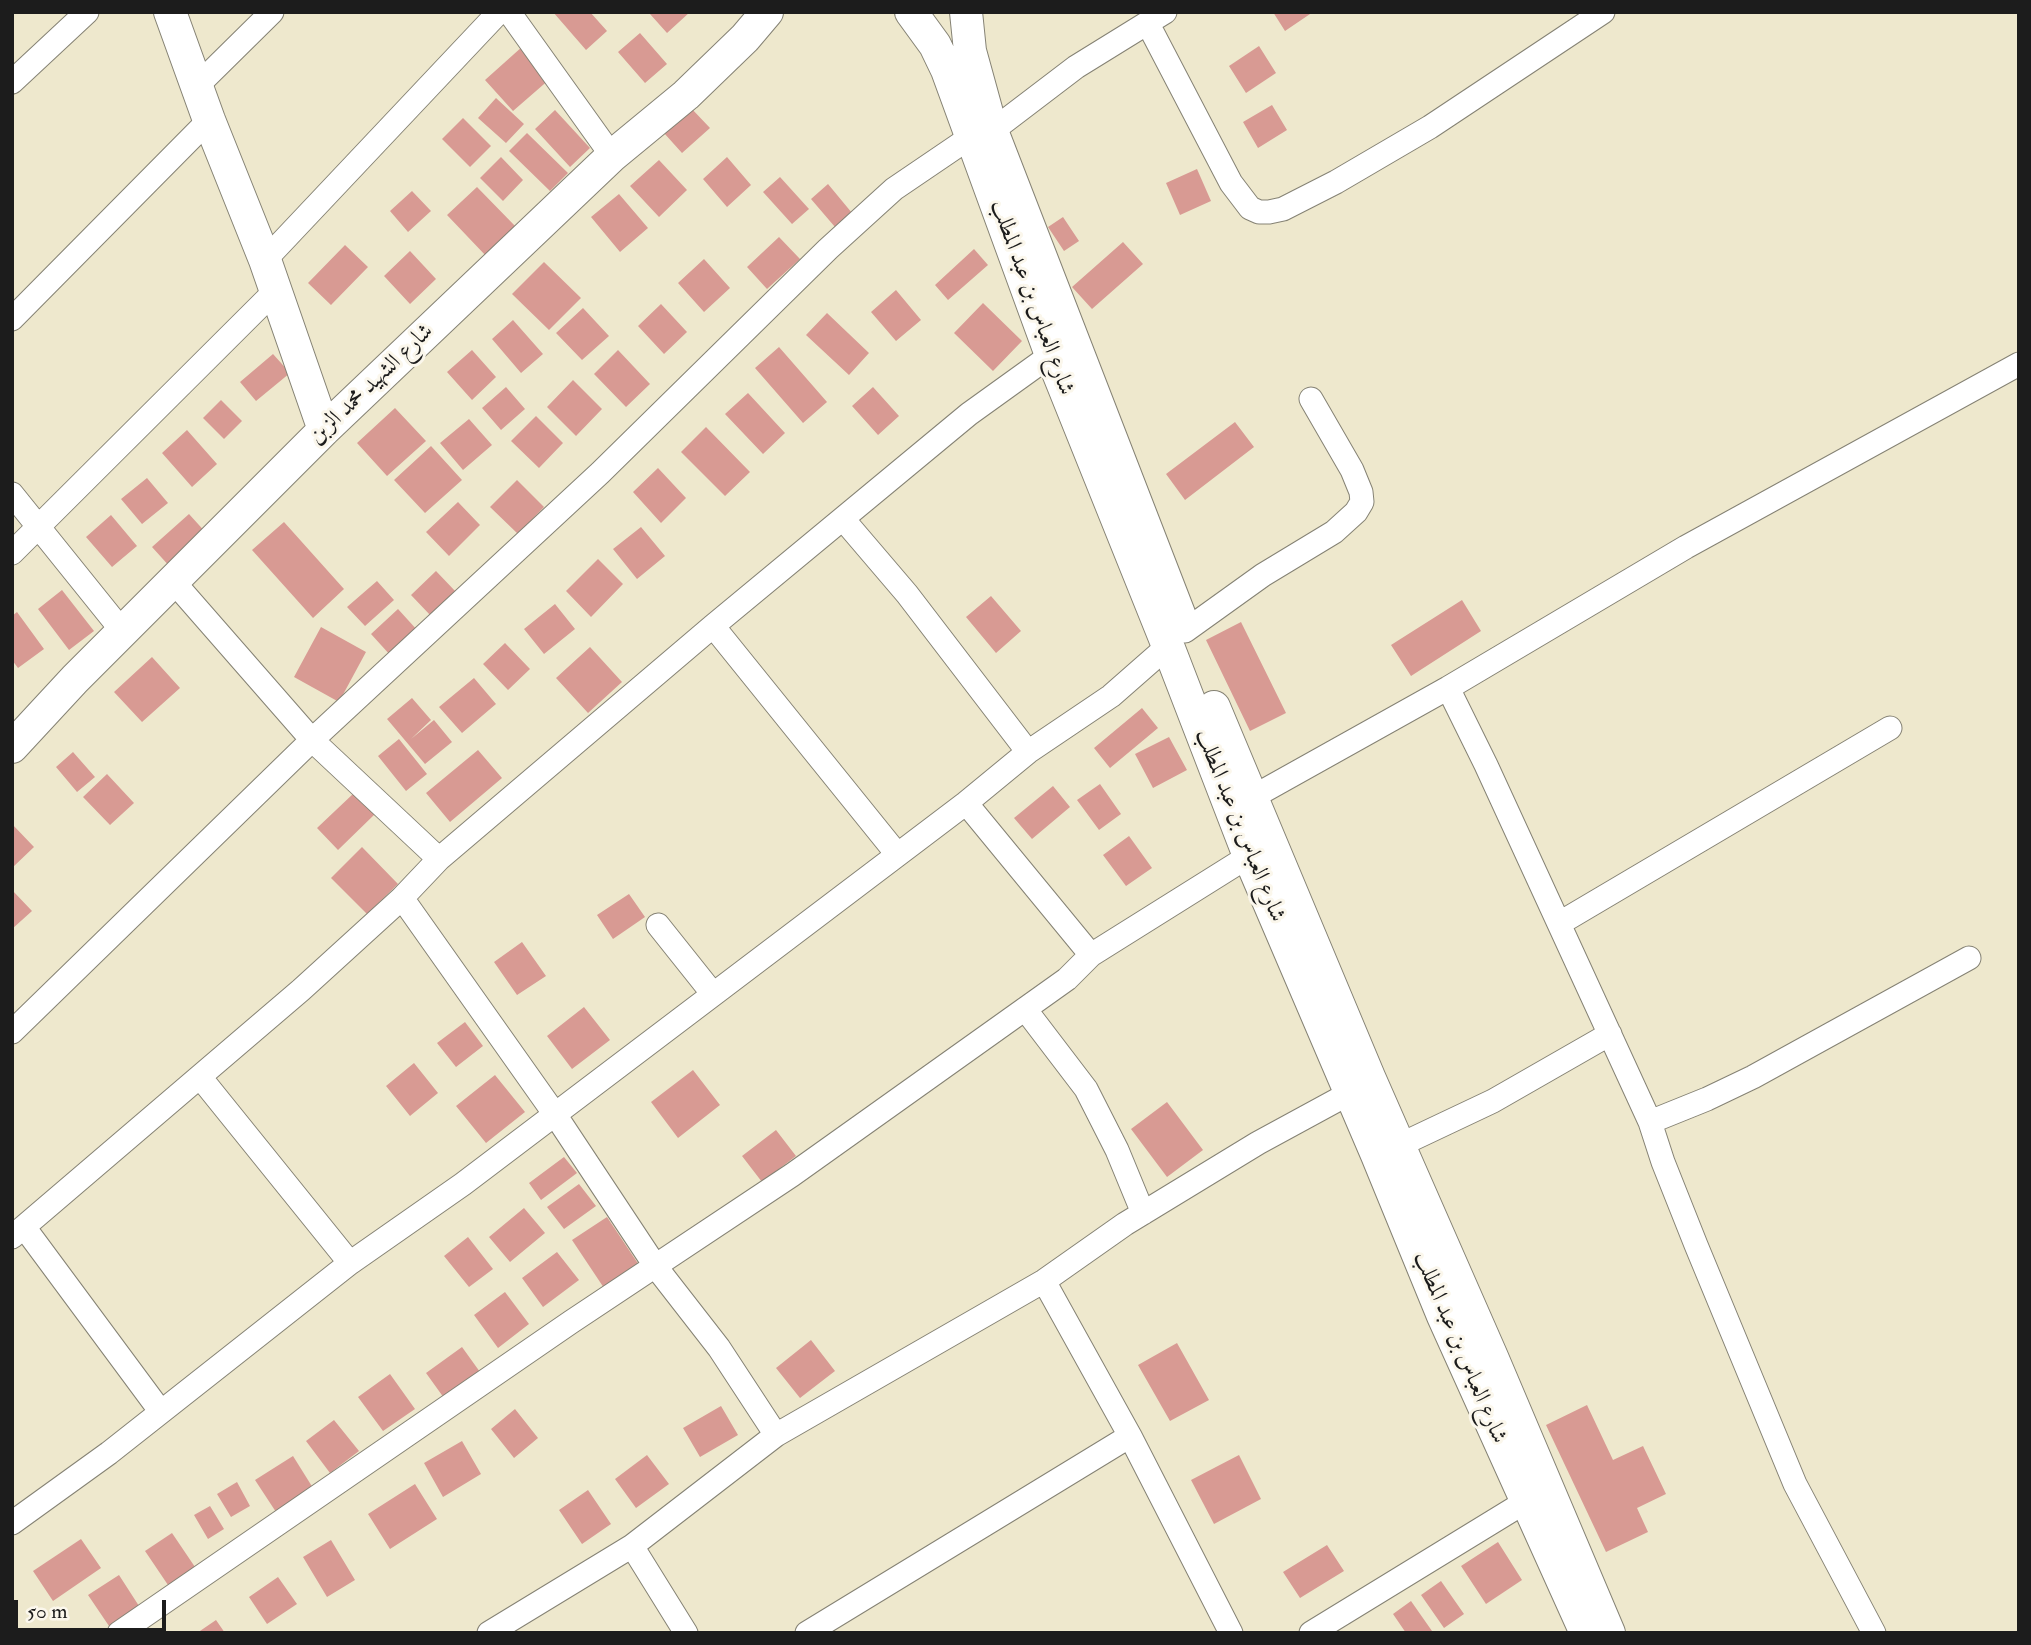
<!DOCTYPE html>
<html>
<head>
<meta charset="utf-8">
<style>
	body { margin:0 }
	#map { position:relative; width:2031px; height:1645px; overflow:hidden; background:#eee8cd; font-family:"IM FELL Double Pica",serif }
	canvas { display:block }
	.frame { position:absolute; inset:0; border:14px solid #1c1c1c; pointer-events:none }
	.scale { position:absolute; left:14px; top:1600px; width:152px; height:32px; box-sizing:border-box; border:4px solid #1c1c1c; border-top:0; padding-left:9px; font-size:21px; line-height:24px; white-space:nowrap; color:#1c1c1c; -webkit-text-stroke:5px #fbf7ec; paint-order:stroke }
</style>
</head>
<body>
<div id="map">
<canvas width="2031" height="1645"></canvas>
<div class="frame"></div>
<div class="scale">50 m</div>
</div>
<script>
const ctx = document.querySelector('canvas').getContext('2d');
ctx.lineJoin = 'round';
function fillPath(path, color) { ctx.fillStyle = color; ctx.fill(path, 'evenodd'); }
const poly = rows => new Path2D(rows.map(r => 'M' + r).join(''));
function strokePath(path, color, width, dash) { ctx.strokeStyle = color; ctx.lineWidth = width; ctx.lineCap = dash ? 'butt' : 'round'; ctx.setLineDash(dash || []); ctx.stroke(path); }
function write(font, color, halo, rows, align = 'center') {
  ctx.font = font + ' "IM FELL Double Pica",Amiri,serif'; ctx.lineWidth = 6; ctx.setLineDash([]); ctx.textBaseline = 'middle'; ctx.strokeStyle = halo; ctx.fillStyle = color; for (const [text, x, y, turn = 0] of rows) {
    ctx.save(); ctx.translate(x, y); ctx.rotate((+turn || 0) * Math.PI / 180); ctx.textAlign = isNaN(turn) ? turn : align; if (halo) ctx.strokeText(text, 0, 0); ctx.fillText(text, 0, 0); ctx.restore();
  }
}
fillPath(poly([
	[553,12,590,12,607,31,586,50],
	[653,12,690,12,667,33,650,14],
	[1273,12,1313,12,1285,31],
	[640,33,667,64,645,83,618,52],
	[523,46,551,78,513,111,485,80],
	[1259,46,1276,73,1246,93,1229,66],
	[496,98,524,124,506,143,478,118],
	[1272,105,1287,130,1258,148,1243,122],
	[691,108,710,128,682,153,664,133],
	[555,110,590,148,570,167,535,129],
	[463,118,491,146,470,167,442,139],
	[527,133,568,173,550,191,509,151],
	[501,157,523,180,503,201,480,178],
	[727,157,751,185,727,207,703,179],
	[659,160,687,190,659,217,630,186],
	[1197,169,1211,201,1180,215,1166,183],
	[780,177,809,209,792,224,763,192],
	[828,184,852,213,835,227,811,199],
	[477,187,517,228,487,257,447,215],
	[412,191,431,211,408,232,390,211],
	[619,194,648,228,620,252,591,217],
	[1063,217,1079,241,1064,251,1048,227],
	[779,237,800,259,767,289,747,267],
	[1123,242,1143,264,1092,309,1072,287],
	[345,245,368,267,331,305,308,283],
	[974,249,988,265,948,300,935,285],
	[410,251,436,279,410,304,384,276],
	[704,259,730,288,704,312,678,283],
	[544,262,581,298,549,330,512,294],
	[896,290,921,320,896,341,871,312],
	[983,303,1022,341,993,371,954,333],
	[661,304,687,332,664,354,638,326],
	[583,308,609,336,582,360,556,333],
	[827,313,869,353,849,375,806,335],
	[513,320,543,354,521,373,492,339],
	[779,347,827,402,803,423,755,368],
	[472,350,496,377,472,400,447,372],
	[618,350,650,384,626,407,594,374],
	[273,354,290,373,256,401,240,382],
	[573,380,602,409,576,436,547,407],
	[506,387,525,409,501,430,482,408],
	[873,387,899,416,878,435,852,406],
	[748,393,785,433,763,454,725,414],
	[221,400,242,421,224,439,203,418],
	[395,408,426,441,387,476,357,443],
	[536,416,563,443,539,468,511,441],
	[469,419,492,445,463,470,440,443],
	[1235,422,1254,447,1185,500,1166,474],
	[706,427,750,472,725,496,681,452],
	[187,430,217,464,192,487,162,453],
	[431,446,462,480,425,513,394,480],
	[658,468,686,498,661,523,633,492],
	[147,478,168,503,142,524,121,499],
	[517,480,544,507,518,534,490,507],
	[458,502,480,525,449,556,426,532],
	[189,514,208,535,171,568,152,547],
	[111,515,137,546,112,567,86,537],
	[284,522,344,589,313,618,252,550],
	[641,527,665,556,637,579,613,549],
	[598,559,623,584,591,617,566,591],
	[436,571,456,592,431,616,411,595],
	[377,581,394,600,365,626,347,607],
	[62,590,94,631,69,650,38,609],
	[991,596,1021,631,996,653,966,617],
	[1462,600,1481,631,1411,676,1391,645],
	[555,604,575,629,544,654,524,629],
	[398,609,418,631,391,656,371,634],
	[17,612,44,649,18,668,12,660,12,616],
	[1241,622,1286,713,1250,731,1206,640],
	[321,627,366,652,339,702,294,677],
	[505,643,530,669,508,690,483,664],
	[590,647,622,682,588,713,556,678],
	[152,657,180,688,142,722,114,692],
	[474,678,496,704,462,733,439,707],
	[412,698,431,720,411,739,434,720,452,742,425,764,387,719],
	[1142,708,1158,728,1110,768,1094,748],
	[1169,737,1187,770,1153,788,1135,754],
	[399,739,427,774,406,791,378,756],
	[478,750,502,778,450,822,426,793],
	[73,752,95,777,77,792,56,767],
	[107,774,134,803,110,825,83,797],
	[1100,784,1121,814,1099,830,1077,800],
	[1053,786,1070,807,1032,839,1014,818],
	[354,793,375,814,338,850,317,828],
	[12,824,34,847,12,868],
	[1129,836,1152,868,1126,886,1103,855],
	[362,847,398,884,367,914,331,878],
	[12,890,32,911,12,929],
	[629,894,645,917,613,939,597,915],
	[522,942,546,976,517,995,494,962],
	[584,1007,610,1040,572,1069,547,1036],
	[465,1022,483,1046,456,1067,437,1043],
	[414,1063,438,1093,410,1116,386,1086],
	[693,1070,720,1105,678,1138,651,1102],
	[495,1075,525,1112,486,1143,456,1106],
	[1167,1102,1203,1150,1167,1177,1131,1129],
	[776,1130,796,1156,762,1182,742,1156],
	[564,1157,577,1173,541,1200,529,1183],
	[579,1184,596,1206,564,1229,547,1207],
	[524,1208,545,1233,510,1262,489,1237],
	[607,1217,639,1265,604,1288,572,1240],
	[468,1237,493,1269,469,1287,444,1256],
	[557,1252,579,1280,543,1307,522,1278],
	[505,1292,529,1324,498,1348,474,1315],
	[811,1340,835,1371,800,1398,776,1368],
	[1177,1343,1209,1400,1170,1421,1138,1365],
	[462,1347,480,1372,444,1398,426,1373],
	[390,1374,415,1409,383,1431,358,1397],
	[1587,1405,1613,1460,1643,1446,1666,1494,1637,1508,1648,1532,1606,1552,1546,1425],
	[721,1406,738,1435,700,1457,683,1428],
	[515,1409,538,1438,514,1458,491,1429],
	[334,1420,359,1451,330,1473,306,1441],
	[462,1441,481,1474,443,1497,424,1463],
	[647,1455,669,1484,636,1508,615,1479],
	[1239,1455,1261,1499,1214,1524,1191,1480],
	[293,1456,313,1488,276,1512,255,1480],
	[237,1482,250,1506,231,1517,217,1494],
	[415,1484,437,1519,390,1549,368,1514],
	[588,1490,611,1524,582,1544,559,1510],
	[210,1506,224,1529,208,1539,194,1515],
	[172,1533,195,1567,168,1585,145,1551],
	[81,1539,101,1568,53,1601,33,1571],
	[331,1540,355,1580,327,1597,303,1557],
	[1498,1542,1522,1580,1486,1604,1461,1566],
	[1327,1545,1344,1571,1300,1598,1283,1572],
	[119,1575,139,1606,109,1626,88,1595],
	[278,1577,297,1604,267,1624,249,1597],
	[1441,1581,1464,1614,1444,1628,1421,1595],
	[1411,1601,1432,1631,1429,1633,1406,1633,1393,1614],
	[216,1620,225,1633,197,1633]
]), '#d89a93');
const street = poly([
	[509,12,612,156],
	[1148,24,1231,183,1250,208,1259,212,1269,212,1283,209,1336,182,1430,127,1603,12],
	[12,82,87,12],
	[197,86,272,12],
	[992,131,1076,67,1165,12],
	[265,260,499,12],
	[12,319,209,120],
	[12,494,123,632],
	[843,519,907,594,1028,752],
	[12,553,276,290],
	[173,581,312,740,439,859],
	[713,626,897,854],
	[1185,631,1263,575,1334,532,1356,512,1362,502,1361,492,1352,470,1311,399],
	[1448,688,1486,765,1650,1122,1663,1162,1696,1245,1795,1484,1874,1633],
	[1251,798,1448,688,1686,547,2019,364],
	[966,803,1091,955],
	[402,898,554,1113,656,1267,719,1348,776,1435],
	[1560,923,1890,728],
	[658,925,713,994],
	[1025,1009,1086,1089,1117,1150,1143,1213],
	[12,1032,312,740,600,473,828,249,894,189,972,136],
	[200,1077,350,1263],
	[1650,1122,1707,1099,1753,1077,1969,958],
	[1400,1145,1493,1101,1610,1034],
	[24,1227,161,1412],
	[12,1237,301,990,402,898,439,859,713,626,969,414,1051,355],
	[1044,1281,1130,1436,1231,1633],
	[12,1523,109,1453,350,1263,463,1184,966,803,1028,752,1111,696,1168,646],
	[632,1546,686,1633],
	[119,1633,571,1322,792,1175,1067,979,1091,955,1249,856],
	[489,1633,632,1546,776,1435,1044,1281,1125,1224,1258,1143,1350,1093],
	[807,1633,1130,1436],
	[1311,1633,1525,1502]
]);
const secondary = poly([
	[170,12,209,120,265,260,324,430],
	[911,12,935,45,947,70,1051,355,1168,646,1249,856,1377,1155,1443,1316,1586,1633],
	[966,12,970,51,992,131,1181,619],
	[1214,707,1369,1077,1492,1357,1609,1633],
	[12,747,75,679,324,430,612,156,686,95,745,38,767,12]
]);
strokePath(street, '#858274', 25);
strokePath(secondary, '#858274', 34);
strokePath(street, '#fff', 23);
strokePath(secondary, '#fff', 32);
write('23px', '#1c1c1c', '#fbf7ec', [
	["شارع العباس بن عبد المطلب",1031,298,70],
	["شارع الشهيد محمد الزبن",372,385,-44],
	["شارع العباس بن عبد المطلب",1239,826,68],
	["شارع العباس بن عبد المطلب",1459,1348,67]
]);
</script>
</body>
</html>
